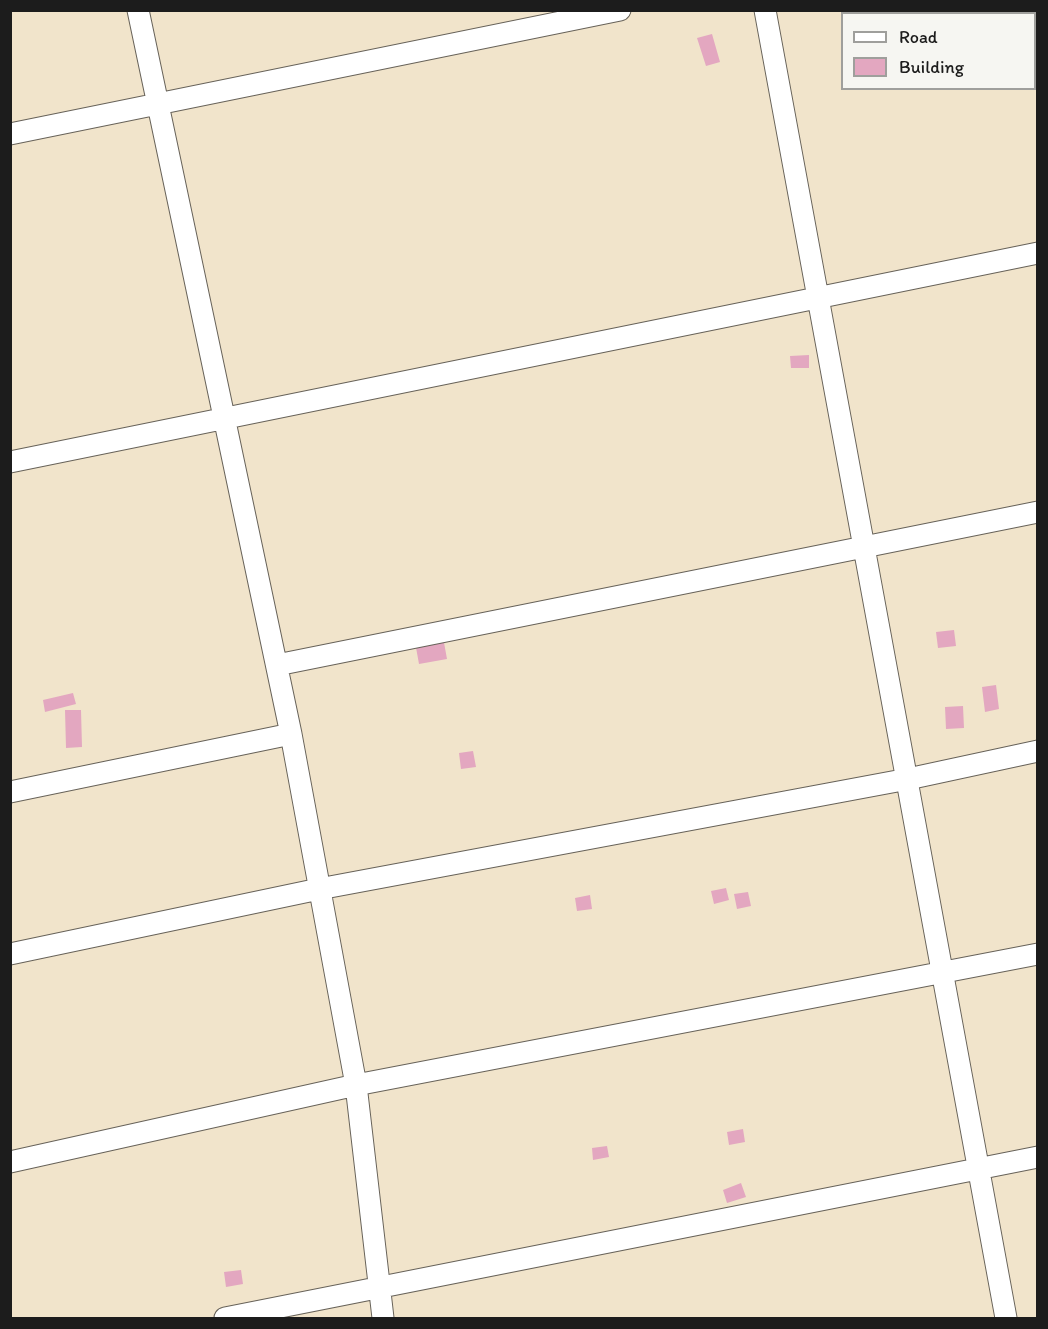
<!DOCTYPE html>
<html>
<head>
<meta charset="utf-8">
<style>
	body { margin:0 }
	#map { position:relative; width:1048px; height:1329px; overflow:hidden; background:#f1e4cb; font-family:Itim,sans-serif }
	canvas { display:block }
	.frame { position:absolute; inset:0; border:12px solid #1c1c1c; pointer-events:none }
	.legend { position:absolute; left:841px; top:12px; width:195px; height:78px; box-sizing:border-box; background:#f6f6f2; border:2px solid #9f9f9c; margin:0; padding:8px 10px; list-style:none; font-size:18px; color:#1c1c1c }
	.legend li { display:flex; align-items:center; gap:12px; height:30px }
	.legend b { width:30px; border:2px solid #9f9f9c }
</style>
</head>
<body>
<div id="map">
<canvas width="1048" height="1329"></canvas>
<div class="frame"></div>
<ul class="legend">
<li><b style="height:8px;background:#fff"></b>Road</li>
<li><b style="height:16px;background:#e3a7c0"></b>Building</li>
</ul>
</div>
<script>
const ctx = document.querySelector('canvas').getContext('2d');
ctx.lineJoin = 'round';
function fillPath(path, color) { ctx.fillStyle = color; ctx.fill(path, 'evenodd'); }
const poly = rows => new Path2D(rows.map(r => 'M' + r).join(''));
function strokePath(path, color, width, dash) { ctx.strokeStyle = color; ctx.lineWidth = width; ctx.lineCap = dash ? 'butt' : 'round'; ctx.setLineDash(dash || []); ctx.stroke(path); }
fillPath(poly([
	[712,34,720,62,706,66,697,38],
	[809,355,809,368,791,368,790,356],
	[954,630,956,646,938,648,936,632],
	[443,637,447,659,419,664,415,642],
	[996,685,999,709,985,712,982,687],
	[73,693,76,704,45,712,43,700],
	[963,706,964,728,946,729,945,707],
	[65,710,81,710,82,747,66,748],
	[473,751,476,767,461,769,459,753],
	[726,888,729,900,714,904,711,891],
	[748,892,751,906,737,909,734,894],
	[590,895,592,909,577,911,575,898],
	[743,1129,745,1142,729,1145,727,1132],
	[607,1146,609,1157,593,1160,592,1148],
	[741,1183,746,1197,727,1203,723,1190],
	[241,1270,243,1284,226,1287,224,1272]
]), '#e3a7c0');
const minor = poly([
	[138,10,291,734,356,1085,383,1318],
	[765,10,1006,1318],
	[10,134,620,10],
	[10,462,1038,253],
	[277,665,1038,512],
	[10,792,291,734],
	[10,954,319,889,908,779,1038,751],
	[10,1162,356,1085,1038,954],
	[225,1318,1038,1157]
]);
strokePath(minor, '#676259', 23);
strokePath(minor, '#fff', 21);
</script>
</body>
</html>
